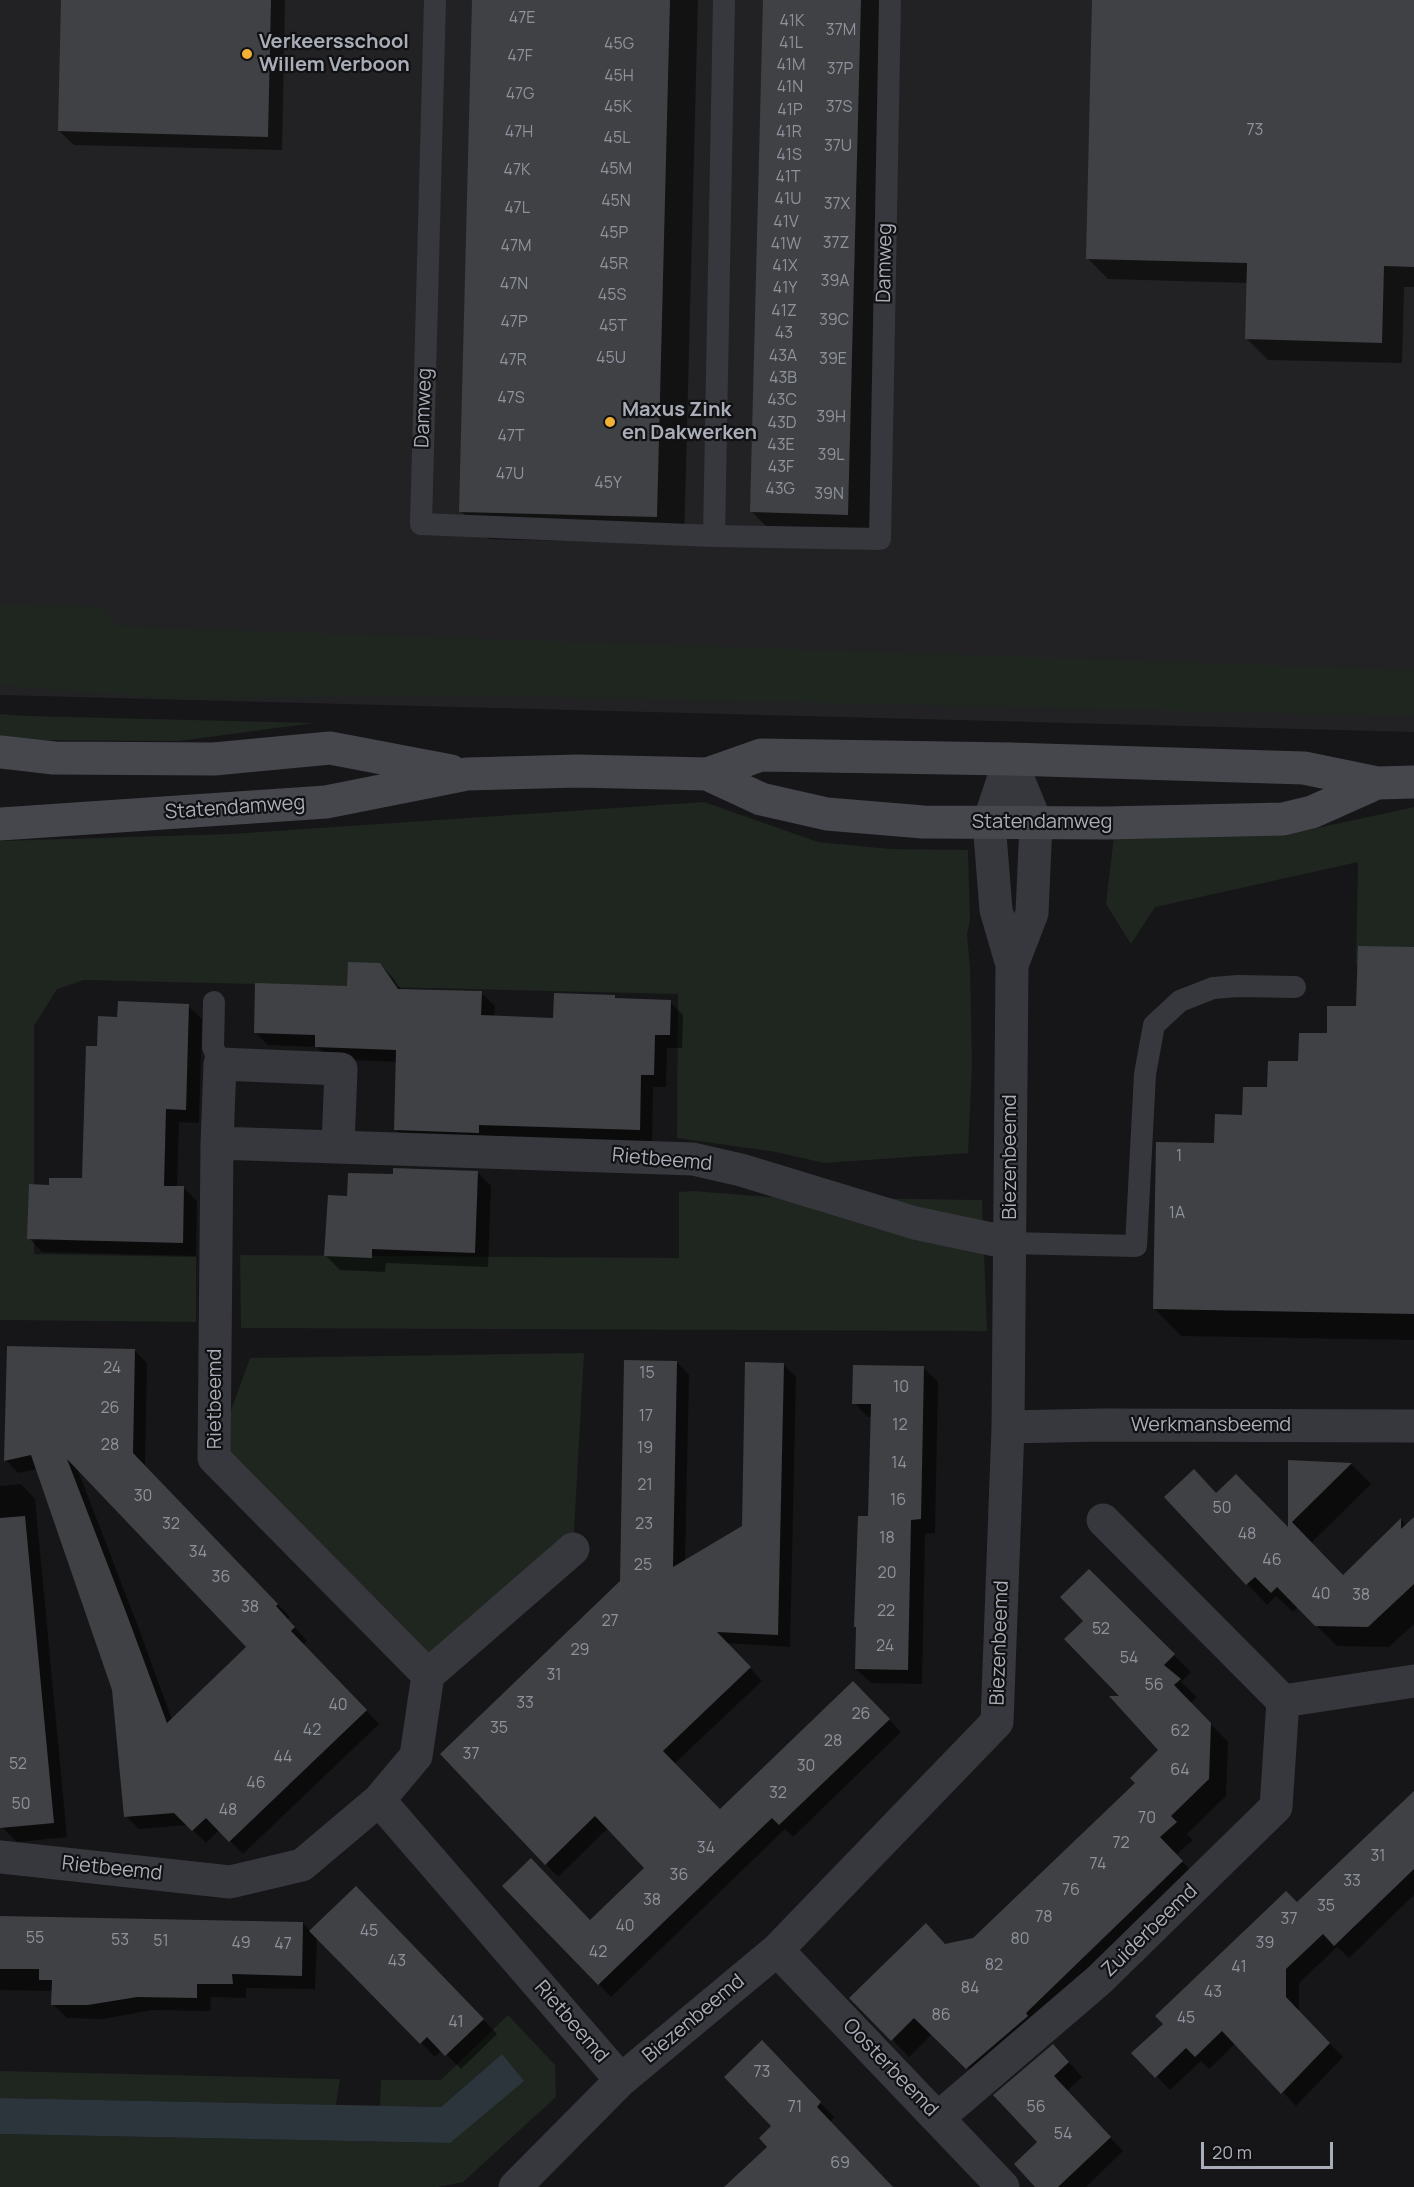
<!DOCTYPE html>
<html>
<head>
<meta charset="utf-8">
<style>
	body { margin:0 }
	#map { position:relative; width:1414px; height:2187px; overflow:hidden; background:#161618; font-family:Manrope,sans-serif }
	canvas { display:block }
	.scale { position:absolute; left:1201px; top:2142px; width:132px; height:27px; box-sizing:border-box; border:3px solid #a8adb8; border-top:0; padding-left:8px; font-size:18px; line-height:21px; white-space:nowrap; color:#a8adb8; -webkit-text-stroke:4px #111113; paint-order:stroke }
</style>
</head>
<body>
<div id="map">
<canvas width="1414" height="2187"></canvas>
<div class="scale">20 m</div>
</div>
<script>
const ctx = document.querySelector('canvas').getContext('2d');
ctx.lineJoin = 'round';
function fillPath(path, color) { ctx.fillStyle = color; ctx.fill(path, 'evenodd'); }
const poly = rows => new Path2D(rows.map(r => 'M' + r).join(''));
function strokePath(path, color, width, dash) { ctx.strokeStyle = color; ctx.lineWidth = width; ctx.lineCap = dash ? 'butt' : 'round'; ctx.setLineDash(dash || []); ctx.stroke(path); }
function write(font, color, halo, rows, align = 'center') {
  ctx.font = font + ' Manrope,sans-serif'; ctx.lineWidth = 4.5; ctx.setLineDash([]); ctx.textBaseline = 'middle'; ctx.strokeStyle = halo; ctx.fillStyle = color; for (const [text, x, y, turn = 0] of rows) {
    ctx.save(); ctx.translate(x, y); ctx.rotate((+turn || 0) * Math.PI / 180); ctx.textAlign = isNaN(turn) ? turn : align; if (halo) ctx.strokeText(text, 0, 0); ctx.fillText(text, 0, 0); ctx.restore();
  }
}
fillPath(poly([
	[0,0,1414,0,1414,732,0,695]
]), '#222225');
fillPath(poly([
	[0,604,99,607,120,626,163,628,1414,670,1414,716,515,696,161,698,0,685],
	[0,714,29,716,314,723,179,741,12,740,0,739],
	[704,802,818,842,890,849,968,850,970,920,967,935,970,968,972,1064,968,1153,824,1163,776,1152,677,1138,678,994,84,980,57,989,34,1026,34,1254,196,1257,196,1322,0,1320,0,841,231,834],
	[1414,807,1414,963,1356,964,1358,862,1155,907,1131,944,1106,904,1114,836,1308,830],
	[693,1191,769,1197,982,1200,987,1331,241,1328,240,1255,679,1258,679,1192],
	[584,1353,573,1549,428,1675,214,1458,250,1358],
	[508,2015,555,2065,556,2097,463,2182,438,2187,0,2187,0,2134,450,2143,502,2054,441,2107,380,2106,381,2080,441,2080],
	[0,2071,340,2079,336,2105,0,2098]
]), '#1e261f');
fillPath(poly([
	[502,2054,524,2081,450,2143,0,2134,0,2098,441,2107]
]), '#2c353c');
fillPath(poly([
	[63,0,285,0,282,150,74,145,59,131],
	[474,0,698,0,684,544,488,539,461,511],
	[764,0,889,0,875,541,779,539,751,511],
	[1094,0,1414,0,1414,287,1404,287,1402,363,1268,360,1247,339,1248,283,1108,279,1087,258],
	[1414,948,1414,1340,1181,1336,1154,1308,1215,1144,1269,1089,1300,1063,1358,1008],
	[380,964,393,978,402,991,481,993,495,1006,494,1017,555,1020,614,996,618,1000,670,1002,683,1015,682,1048,667,1048,666,1087,653,1087,652,1143,409,1143,396,1130,398,1062,330,1059,317,1047,268,1045,255,1032,348,987],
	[188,1006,202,1019,199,1123,179,1122,177,1187,184,1188,197,1201,196,1256,42,1252,29,1238,50,1187,83,1180,98,1047,119,1018],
	[477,1172,491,1186,488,1267,386,1263,385,1272,340,1270,326,1256,394,1176],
	[134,1350,147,1363,145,1467,290,1617,287,1619,307,1641,303,1645,379,1724,243,1854,219,1830,206,1843,188,1825,139,1829,126,1816,114,1689,37,1469,18,1473,6,1460],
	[77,1468,248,1647,172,1720,139,1629],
	[677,1362,689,1375,685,1561,744,1527,783,1364,796,1377,790,1647,727,1643,762,1681,674,1764,720,1811,853,1683,901,1732,793,1837,785,1829,611,1997,504,1886,590,1922,646,1868,608,1828,558,1877,546,1864,621,1582],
	[923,1367,938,1382,935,1533,925,1534,922,1684,871,1683,856,1669,870,1518,872,1417,868,1417,854,1403],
	[1290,1461,1351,1464,1371,1484,1311,1543,1343,1576,1401,1520,1407,1526,1414,1519,1414,1624,1389,1647,1337,1646,1298,1607,1293,1612,1276,1596,1267,1605,1166,1497,1217,1495,1289,1530],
	[21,1484,35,1499,67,1837,17,1842,2,1827,0,1802,0,1486],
	[1089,1571,1191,1672,1181,1682,1197,1697,1190,1703,1228,1742,1226,1796,1187,1834,1193,1840,1176,1855,1199,1879,985,2084,932,2034,909,2057,892,2039,946,1945,974,1939,1137,1783,1160,1750,1122,1698,1086,1621],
	[1414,1793,1414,1895,1349,1958,1337,1947,1299,1983,1299,2012,1343,2057,1296,2106,1236,2043,1209,2069,1201,2061,1170,2090,1134,2053,1297,1904],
	[371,1902,497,2034,461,2069,442,2050,435,2057,317,1936,315,1989,246,1988,246,1998,211,1997,210,2011,152,2010,103,2019,67,2018,53,2004,52,1991,0,1990,0,1917,303,1923,311,1932],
	[776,2056,834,2117,830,2122,892,2187,807,2187,773,2126],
	[1067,2060,1082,2077,1067,2091,1123,2151,1086,2187,1038,2187,1039,2142,995,2096]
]), '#0007');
fillPath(poly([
	[61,0,271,0,268,137,58,131],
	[472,0,670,0,657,517,459,512],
	[763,0,861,0,848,515,750,512],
	[1092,0,1414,0,1414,267,1384,266,1382,343,1245,339,1247,263,1086,259],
	[1358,946,1414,947,1414,1314,1153,1309,1156,1142,1214,1143,1215,1114,1242,1115,1243,1087,1267,1087,1268,1061,1298,1061,1299,1033,1327,1033,1327,1006,1356,1006],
	[348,962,380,963,398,989,482,991,481,1015,553,1018,554,993,615,995,615,998,671,1000,670,1035,655,1035,654,1075,641,1075,640,1130,479,1125,479,1133,394,1130,396,1050,315,1047,315,1035,254,1033,255,983,347,986],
	[118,1001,189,1004,186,1110,166,1109,164,1186,184,1186,183,1243,27,1239,29,1184,49,1185,49,1178,82,1178,86,1046,97,1046,98,1016,117,1017],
	[393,1168,478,1171,475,1253,372,1249,372,1258,324,1256,328,1195,347,1196,348,1173,393,1174],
	[7,1346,135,1349,133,1453,278,1604,276,1606,295,1627,291,1631,367,1710,229,1842,206,1818,192,1831,174,1813,124,1817,112,1690,31,1455,4,1461],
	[67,1459,246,1647,167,1723,127,1615],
	[624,1360,677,1361,673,1567,742,1526,745,1362,784,1363,778,1635,717,1632,751,1667,663,1751,720,1809,853,1681,890,1719,779,1825,772,1818,598,1985,502,1886,531,1858,590,1920,644,1868,595,1816,545,1865,440,1754,620,1581],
	[853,1365,924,1366,921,1519,911,1520,908,1670,855,1669,856,1627,854,1627,858,1516,868,1516,871,1404,852,1404],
	[1288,1460,1352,1463,1292,1522,1343,1575,1401,1518,1401,1529,1414,1517,1414,1584,1368,1627,1315,1626,1277,1587,1271,1593,1255,1577,1246,1585,1164,1497,1194,1469,1216,1493,1236,1474,1288,1527],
	[25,1516,54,1823,0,1828,0,1518],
	[1089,1569,1175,1654,1164,1665,1181,1679,1174,1685,1211,1723,1209,1779,1171,1816,1177,1822,1160,1837,1183,1861,1026,2013,1028,2016,966,2069,914,2018,891,2041,849,1998,926,1923,945,1944,973,1938,1135,1783,1130,1778,1158,1750,1109,1696,1119,1696,1064,1639,1083,1621,1060,1597],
	[1414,1791,1414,1869,1334,1946,1323,1934,1286,1969,1286,1997,1330,2043,1281,2094,1222,2031,1195,2057,1186,2048,1155,2078,1131,2053,1163,2024,1155,2016,1286,1891,1297,1902],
	[356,1886,484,2019,445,2056,427,2037,420,2044,309,1931],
	[0,1916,303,1922,302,1976,232,1974,233,1984,197,1984,197,1998,137,1997,88,2005,51,2005,52,1980,39,1980,39,1969,0,1969],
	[762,2040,821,2102,817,2107,893,2187,724,2187,767,2147,759,2138,771,2126,724,2077],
	[1053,2044,1069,2062,1054,2076,1111,2137,1058,2187,1035,2187,1014,2164,1037,2142,993,2095]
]), '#404145');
strokePath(poly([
	[435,0,421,524,714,536,724,0],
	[714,536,880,539,890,0],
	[214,1002,213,1047,220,1064],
	[1010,1243,1136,1246,1145,1074,1154,1025,1180,1001,1213,988,1238,986,1295,987]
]), '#37383d', 22);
strokePath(poly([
	[1010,759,1036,823,1032,913,1012,965],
	[217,1143,220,1064,341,1069,338,1146],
	[1008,1427,1103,1425,1414,1426],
	[428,1675,214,1458,217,1143,693,1159,741,1170,915,1223,1010,1243],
	[1283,1701,1414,1681],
	[379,1800,621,2080],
	[0,1857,230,1882,302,1865,379,1800,416,1756,428,1675,573,1549],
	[777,1950,1003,2187],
	[938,2118,1099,1980,1276,1807,1283,1701,1103,1520],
	[515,2187,621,2080,777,1950,997,1722,1008,1427,1012,965,996,910,989,822,1010,759]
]), '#37383d', 33);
strokePath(poly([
	[0,752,54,758,214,759,330,748,451,771],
	[707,774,761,799,827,814,923,822,1106,823,1283,819,1312,812,1377,783],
	[0,824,326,802,467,774,578,771,707,774,761,755,1010,759,1304,768,1377,783,1414,782]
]), '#45474d', 33);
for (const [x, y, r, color] of [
	[247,54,6,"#f2b134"],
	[610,422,6,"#f2b134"]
]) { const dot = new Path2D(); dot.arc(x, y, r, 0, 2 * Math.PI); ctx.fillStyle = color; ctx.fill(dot); strokePath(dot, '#111113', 2); }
write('16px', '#8e929b', null, [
	["47E",522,19],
	["41K",792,22],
	["37M",841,31],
	["41L",791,44],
	["45G",619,45],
	["47F",520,57],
	["41M",791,66],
	["37P",840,70],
	["45H",619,77],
	["41N",790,88],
	["47G",520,95],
	["45K",618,108],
	["37S",839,108],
	["41P",790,111],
	["73",1255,131],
	["47H",519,133],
	["41R",789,133],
	["45L",617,139],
	["37U",838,147],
	["41S",789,156],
	["45M",616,170],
	["47K",517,171],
	["41T",788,178],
	["41U",788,200],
	["45N",616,202],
	["37X",837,205],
	["47L",517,209],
	["41V",786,223],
	["45P",614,234],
	["37Z",836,244],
	["41W",786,245],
	["47M",516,247],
	["45R",614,265],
	["41X",785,267],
	["39A",835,282],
	["47N",514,285],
	["41Y",785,289],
	["45S",612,296],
	["41Z",784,312],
	["39C",834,321],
	["47P",514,323],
	["45T",613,327],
	["43",784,334],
	["43A",783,357],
	["45U",611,359],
	["39E",833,360],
	["47R",513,361],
	["43B",783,379],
	["47S",511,399],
	["43C",782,401],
	["39H",831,418],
	["43D",782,424],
	["47T",511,437],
	["43E",781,446],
	["39L",831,456],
	["43F",781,468],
	["47U",510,475],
	["45Y",608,484],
	["43G",780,490],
	["39N",829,495],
	["1",1179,1157],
	["1A",1177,1214],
	["24",112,1369],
	["15",647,1374],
	["10",901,1388],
	["26",110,1409],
	["17",646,1417],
	["12",900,1426],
	["28",110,1446],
	["19",645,1449],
	["14",899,1464],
	["21",645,1486],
	["30",143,1497],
	["16",898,1501],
	["50",1222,1509],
	["32",171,1525],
	["23",644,1525],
	["48",1247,1535],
	["18",887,1539],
	["34",198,1553],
	["46",1272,1561],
	["25",643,1566],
	["20",887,1574],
	["36",221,1578],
	["40",1321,1595],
	["38",1361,1596],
	["38",250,1608],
	["22",886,1612],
	["27",610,1622],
	["52",1101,1630],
	["24",885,1647],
	["29",580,1651],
	["54",1129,1659],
	["31",554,1676],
	["56",1154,1686],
	["33",525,1704],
	["40",338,1706],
	["26",861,1715],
	["35",499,1729],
	["42",312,1731],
	["62",1180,1732],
	["28",833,1742],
	["37",471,1755],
	["44",283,1758],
	["52",18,1765],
	["30",806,1767],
	["64",1180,1771],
	["46",256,1784],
	["32",778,1794],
	["50",21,1805],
	["48",228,1811],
	["70",1147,1819],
	["72",1121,1844],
	["34",706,1849],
	["31",1378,1857],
	["74",1098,1865],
	["36",679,1876],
	["33",1352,1882],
	["76",1071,1891],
	["38",652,1901],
	["35",1326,1907],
	["78",1044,1918],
	["37",1289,1920],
	["40",625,1927],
	["45",369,1932],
	["55",35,1939],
	["80",1020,1940],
	["53",120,1941],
	["51",161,1942],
	["49",241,1944],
	["39",1265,1944],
	["47",283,1945],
	["42",598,1953],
	["43",397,1962],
	["82",994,1966],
	["41",1239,1968],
	["84",970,1989],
	["43",1213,1993],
	["86",941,2016],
	["45",1186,2019],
	["41",456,2023],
	["73",762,2073],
	["71",795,2108],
	["56",1036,2108],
	["54",1063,2135],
	["69",840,2164]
]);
write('bold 20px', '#a8adb8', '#111113', [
	["Verkeersschool",259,42],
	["Willem Verboon",259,65],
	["Maxus Zink",622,410],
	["en Dakwerken",622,433]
], 'left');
write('20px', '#a8adb8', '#111113', [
	["Damweg",885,263,-89],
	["Damweg",424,408,-88],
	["Statendamweg",235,808,-4],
	["Statendamweg",1042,822],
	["Biezenbeemd",1010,1157,-90],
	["Rietbeemd",662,1160,5],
	["Rietbeemd",215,1399,-90],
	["Werkmansbeemd",1211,1425],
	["Biezenbeemd",1000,1643,-88],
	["Rietbeemd",112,1869,6],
	["Zuiderbeemd",1150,1931,-44],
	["Biezenbeemd",694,2019,-40],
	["Rietbeemd",571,2022,49],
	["Oosterbeemd",890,2068,46]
]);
</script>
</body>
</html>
